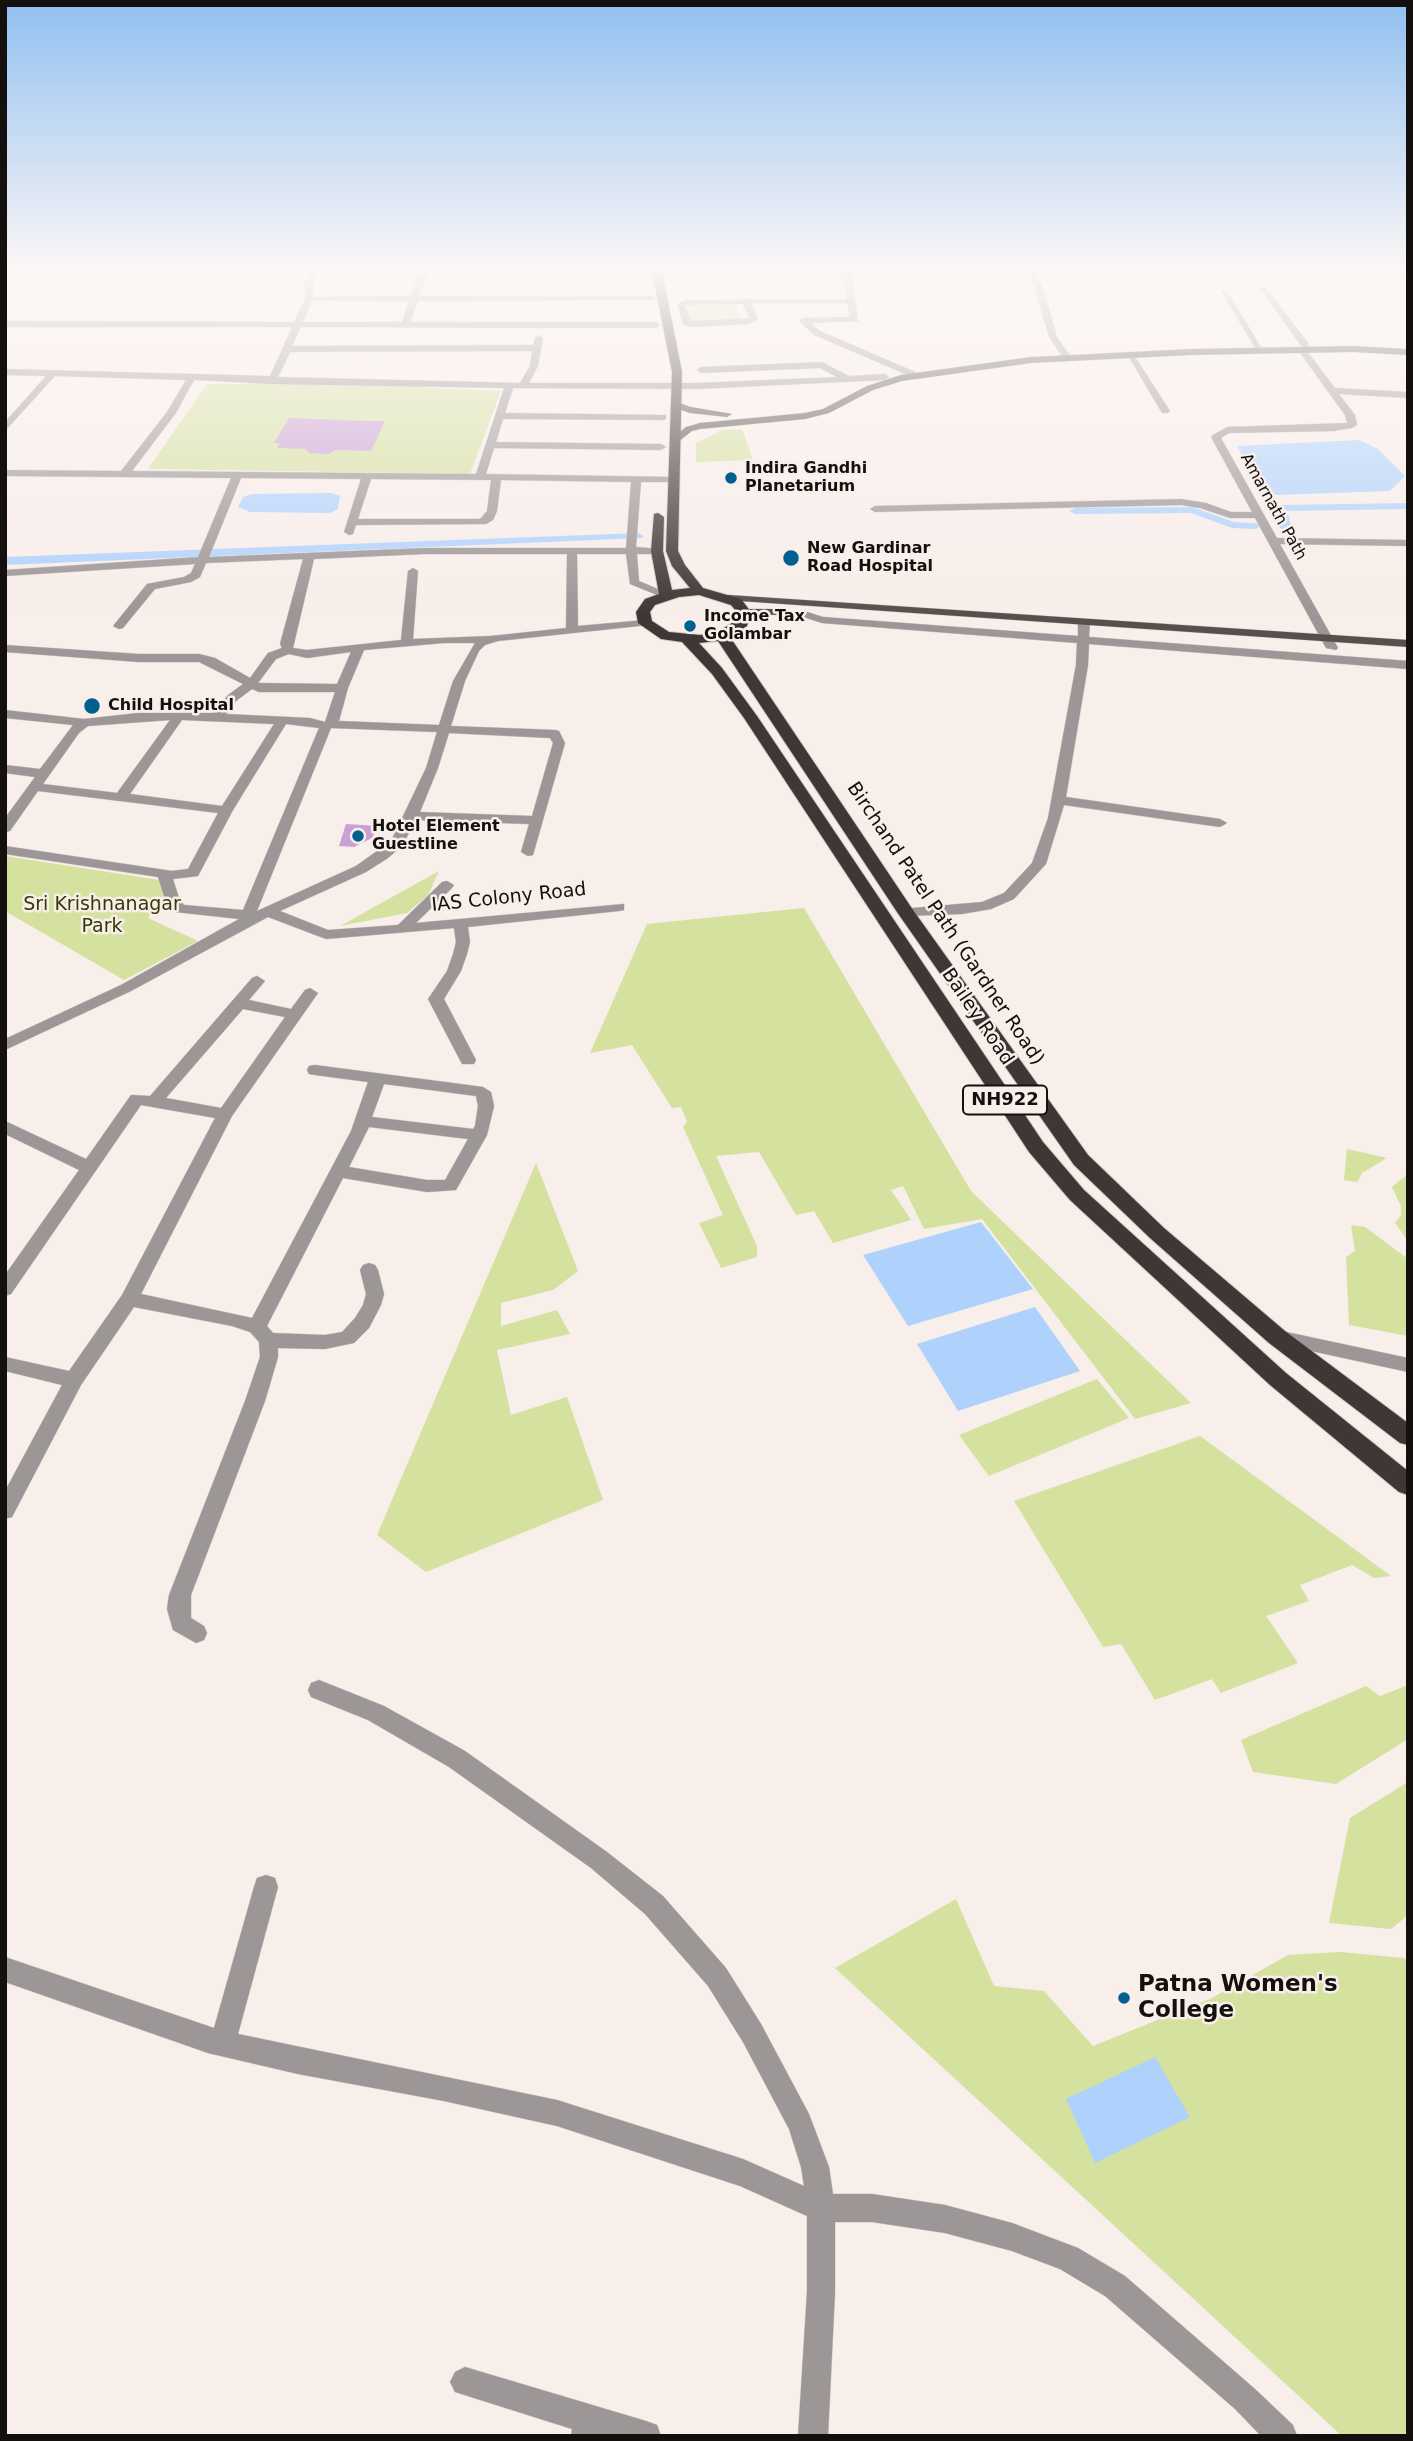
<!DOCTYPE html>
<html>
<head>
<meta charset="utf-8">
<style>
	body { margin:0 }
	#map { position:relative; width:1413px; height:2441px; overflow:hidden; background:#f8eeea; font-family:"DejaVu Sans",sans-serif }
	canvas { display:block }
	.frame { position:absolute; inset:0; border:7px solid #13100e; pointer-events:none }
</style>
</head>
<body>
<div id="map">
<canvas width="1413" height="2441"></canvas>
<div class="frame"></div>
</div>
<script>
const ctx = document.querySelector('canvas').getContext('2d');
ctx.lineJoin = 'round';
function fillPath(path, color) { ctx.fillStyle = color; ctx.fill(path, 'evenodd'); }
const poly = rows => new Path2D(rows.map(r => 'M' + r).join(''));
function strokePath(path, color, width, dash) { ctx.strokeStyle = color; ctx.lineWidth = width; ctx.lineCap = dash ? 'butt' : 'round'; ctx.setLineDash(dash || []); ctx.stroke(path); }
function write(font, color, halo, rows, align = 'center') {
  ctx.font = font + ' "DejaVu Sans",sans-serif'; ctx.lineWidth = 5; ctx.setLineDash([]); ctx.textBaseline = 'middle'; ctx.strokeStyle = halo; ctx.fillStyle = color; for (const [text, x, y, turn = 0] of rows) {
    ctx.save(); ctx.translate(x, y); ctx.rotate((+turn || 0) * Math.PI / 180); ctx.textAlign = isNaN(turn) ? turn : align; if (halo) ctx.strokeText(text, 0, 0); ctx.fillText(text, 0, 0); ctx.restore();
  }
}
fillPath(poly([
	[1038,271,1391,271,1405,289,1047,285],
	[736,304,740,318,691,320,687,305],
	[207,384,350,384,501,391,470,474,148,469],
	[742,429,753,460,696,462,696,443,722,430],
	[5,856,172,882,148,918,198,941,124,980,5,911],
	[439,871,428,895,407,913,340,926],
	[804,908,971,1191,1191,1403,1135,1419,982,1219,924,1229,903,1186,891,1190,911,1220,833,1243,814,1211,796,1215,759,1152,716,1156,757,1246,757,1257,721,1268,699,1223,723,1215,683,1127,687,1122,681,1107,672,1108,632,1045,590,1053,647,924],
	[1347,1149,1387,1158,1362,1173,1357,1182,1344,1180],
	[536,1163,578,1271,553,1290,501,1303,501,1326,557,1310,570,1334,497,1350,511,1415,567,1397,603,1500,426,1572,377,1535],
	[1408,1174,1408,1241,1395,1223,1401,1215,1401,1206,1392,1187],
	[1351,1225,1365,1227,1408,1259,1408,1336,1349,1325,1346,1257,1355,1251],
	[1097,1379,1129,1418,989,1476,959,1435],
	[1200,1436,1391,1576,1374,1578,1352,1565,1300,1585,1309,1601,1266,1616,1298,1663,1221,1693,1212,1679,1155,1700,1121,1644,1103,1647,1014,1501],
	[1408,1685,1408,1739,1336,1784,1253,1772,1241,1740,1366,1686,1380,1696],
	[1408,1782,1408,1915,1391,1929,1329,1923,1350,1818],
	[956,1899,994,1986,1044,1991,1093,2046,1210,1999,1288,1955,1340,1952,1404,1958,1408,1962,1408,2436,1342,2436,835,1968]
]), '#d4e19f');
fillPath(poly([
	[1359,440,1378,449,1405,476,1390,491,1276,495,1263,491,1237,446],
	[331,493,340,496,338,509,330,513,250,512,238,507,243,497,252,494],
	[981,1222,1033,1289,908,1326,863,1255],
	[1035,1307,1080,1371,958,1411,917,1344],
	[1155,2057,1190,2117,1095,2163,1066,2099]
]), '#afd2fd');
fillPath(poly([
	[1408,503,1408,509,1287,511,1292,528,1286,531,1280,528,1274,508,1280,505,1408,503],
	[1192,507,1234,522,1255,523,1261,526,1255,529,1232,528,1191,513,1075,514,1069,511,1075,508,1192,507],
	[638,533,644,536,642,538,5,565,5,557,638,533]
]), '#afd2fd');
fillPath(poly([
	[289,418,365,421,385,421,371,451,336,450,328,454,308,453,309,451,305,451,307,449,277,448,280,443,274,443],
	[346,824,378,826,372,838,354,847,339,846]
]), '#caa0d6');
const minor = poly([
	[311,271,319,271,313,282,313,297,411,296,420,271,428,271,419,296,652,296,656,298,652,300,418,301,410,322,656,322,660,325,656,328,301,327,292,346,533,345,535,338,539,335,543,338,538,366,529,383,697,383,837,377,820,368,701,373,697,370,701,367,822,362,849,376,885,374,889,377,885,380,697,389,513,388,505,413,666,415,666,419,663,420,503,419,496,442,661,444,666,447,661,450,494,448,486,474,677,477,677,481,673,482,641,482,636,547,661,549,661,553,657,554,637,554,639,581,672,595,662,597,630,584,626,554,577,554,578,626,645,620,651,623,649,625,498,641,485,645,479,651,465,681,451,726,555,730,559,731,565,743,533,855,528,856,521,852,529,824,416,820,402,846,388,858,366,872,280,911,328,930,398,925,442,882,447,881,454,885,452,888,416,923,624,904,624,910,619,911,468,927,470,942,467,954,461,971,444,999,476,1060,474,1064,462,1064,428,999,447,971,453,954,456,942,454,928,326,939,268,917,131,991,5,1050,5,1039,121,985,239,919,175,912,165,899,158,877,5,854,5,846,172,871,188,869,218,813,38,791,10,831,5,832,5,818,35,777,5,773,5,765,40,769,73,725,5,718,5,710,84,719,138,713,214,713,228,695,243,684,199,662,139,662,5,652,5,645,139,654,199,654,215,658,250,678,268,653,282,648,280,644,303,559,206,563,200,577,191,582,155,589,123,628,119,629,113,626,147,584,184,577,191,573,195,564,5,576,5,570,198,557,231,478,5,476,5,470,121,471,167,412,186,380,55,376,5,431,5,422,46,376,5,375,5,369,270,376,292,327,5,327,5,321,294,322,305,299,305,282,311,271],
	[312,301,409,301,402,322,303,322,312,301],
	[532,351,530,366,520,383,278,377,290,352,532,351],
	[194,380,272,384,504,388,476,474,132,471,176,413,194,380],
	[241,478,361,479,344,532,349,535,353,534,356,525,486,524,493,520,497,511,501,480,631,482,626,548,424,548,209,557,241,478],
	[371,479,491,480,487,511,480,519,358,519,371,479],
	[424,554,567,554,566,628,491,636,413,639,418,571,413,568,408,571,401,640,307,650,293,648,314,559,424,554],
	[444,643,475,643,453,681,439,725,339,721,348,688,364,650,444,643],
	[351,652,337,684,258,683,276,659,289,654,307,658,351,652],
	[252,689,259,692,335,692,325,722,310,718,226,714,236,701,252,689],
	[170,720,117,793,43,784,79,733,88,726,170,720],
	[182,720,274,724,222,806,130,794,182,720],
	[286,724,319,728,243,910,184,905,179,898,173,879,198,876,233,810,286,724],
	[331,728,437,732,426,768,391,841,356,866,257,911,331,728],
	[449,733,550,738,553,743,532,816,420,812,438,768,449,733],
	[740,271,1034,271,1042,285,1057,337,1071,357,1064,359,1049,337,1034,285,1028,275,852,275,858,321,811,323,820,331,920,374,921,376,917,379,814,335,799,321,803,318,850,317,847,303,751,303,758,319,748,324,689,327,683,324,677,304,687,300,847,299,844,275,778,275,740,271],
	[743,304,750,318,691,321,685,305,743,304],
	[1394,271,1402,271,1408,278,1408,286,1394,271],
	[1260,288,1266,288,1308,343,1308,347,1304,347,1335,388,1408,392,1408,398,1339,394,1355,415,1357,425,1352,428,1334,431,1229,433,1221,438,1277,538,1408,540,1408,546,1280,544,1338,648,1336,650,1326,648,1255,518,1230,518,1200,508,1181,505,875,512,870,509,875,506,1181,499,1206,503,1231,512,1252,512,1211,437,1213,435,1227,427,1347,423,1345,415,1297,349,1302,347,1260,288],
	[1221,291,1227,291,1262,349,1256,349,1221,291],
	[1126,352,1132,352,1170,411,1168,413,1162,413,1126,352],
	[801,610,823,617,1078,636,1078,622,1084,619,1090,622,1089,637,1408,661,1408,669,1089,644,1088,665,1066,797,1220,819,1227,823,1220,827,1064,805,1046,864,1014,899,991,909,962,914,906,916,899,912,901,909,982,902,1004,893,1032,863,1048,818,1076,665,1077,643,822,623,797,615,795,613,801,610],
	[257,976,265,981,249,1000,291,1009,305,990,310,988,318,993,232,1116,141,1294,252,1318,351,1131,368,1082,315,1075,309,1074,307,1070,309,1066,315,1065,483,1087,491,1092,494,1106,487,1135,456,1190,427,1192,343,1178,267,1326,273,1333,325,1335,342,1332,355,1318,363,1305,366,1294,360,1270,363,1265,369,1263,375,1265,378,1270,384,1294,381,1305,369,1328,354,1343,325,1349,278,1348,278,1357,265,1401,191,1595,191,1618,204,1626,207,1633,204,1640,196,1643,173,1630,167,1609,169,1595,245,1401,260,1357,259,1342,250,1332,232,1326,134,1307,81,1385,12,1517,5,1519,5,1491,62,1385,5,1371,5,1357,69,1371,122,1295,215,1118,141,1105,11,1294,5,1296,5,1275,79,1170,5,1134,5,1121,86,1159,131,1095,150,1096,252,978,257,976],
	[243,1009,285,1017,221,1108,166,1098,243,1009],
	[384,1084,476,1096,478,1106,475,1126,473,1129,372,1117,384,1084],
	[369,1127,468,1139,445,1180,427,1180,349,1167,369,1127],
	[1277,1330,1408,1358,1408,1372,1270,1342,1268,1337,1270,1332,1277,1330],
	[319,1680,384,1706,465,1751,607,1852,663,1896,726,1968,761,2024,809,2114,829,2167,833,2194,872,2194,945,2205,1012,2223,1078,2248,1125,2276,1255,2389,1293,2425,1297,2436,1261,2436,1235,2409,1105,2296,1060,2269,1012,2251,945,2233,872,2222,835,2222,835,2292,828,2436,798,2436,807,2292,807,2216,740,2186,557,2126,444,2101,298,2074,208,2053,5,1982,5,1957,214,2028,254,1887,257,1878,266,1875,275,1878,278,1887,238,2034,557,2100,743,2159,804,2186,801,2167,789,2129,743,2042,708,1986,645,1914,591,1868,449,1767,368,1720,311,1697,308,1690,311,1683,319,1680],
	[465,2367,646,2421,657,2425,661,2436,571,2436,572,2429,455,2392,450,2382,455,2372,465,2367]
]);
const major = poly([
	[1352,346,1408,349,1408,355,1352,352,1191,355,1031,363,902,381,873,390,829,413,805,419,700,429,692,431,678,442,670,440,686,427,700,423,805,413,823,409,867,386,901,375,1031,357,1191,349,1352,346],
	[676,402,691,407,732,414,727,417,690,413,673,407,673,403,676,402],
	[729,595,1408,640,1408,647,725,600,725,596,729,595],
	[744,609,783,609,789,612,783,615,740,614,738,612,744,609]
]);
const highway = poly([
	[652,271,662,271,682,372,678,551,685,565,703,588,741,599,751,612,747,626,730,637,913,910,1088,1155,1164,1228,1285,1331,1408,1423,1408,1445,1400,1443,1269,1343,1150,1238,1074,1165,897,912,718,641,699,643,722,668,757,716,1043,1142,1084,1190,1286,1373,1408,1471,1408,1495,1399,1492,1270,1385,1070,1200,1029,1152,744,718,712,674,682,642,661,639,638,623,636,612,645,599,659,594,651,551,654,514,658,513,664,517,663,551,672,590,690,588,672,566,666,551,672,372,652,271],
	[699,595,731,605,737,612,735,621,718,632,700,635,669,632,652,621,650,612,655,605,679,597,699,595]
]);
strokePath(minor, '#d3cac7', 1);
strokePath(major, '#d3cac7', 1);
strokePath(highway, '#d3cac7', 2);
fillPath(minor, '#9c9796');
fillPath(major, '#574f4e');
fillPath(highway, '#3f3635');
const sky = ctx.createLinearGradient(0, 0, 0, 613);
sky.addColorStop(0, '#91c0f0');
sky.addColorStop(0.44, '#fcf7f6');
sky.addColorStop(1, '#fcf7f600');
ctx.fillStyle = sky;
ctx.fillRect(0, 0, 1413, 613);
for (const [x, y, r, color] of [
	[731,478,7,"#006090"],
	[791,558,9,"#006090"],
	[690,626,7,"#006090"],
	[92,706,9,"#006090"],
	[358,836,7,"#006090"],
	[1124,1998,7,"#006090"]
]) { const dot = new Path2D(); dot.arc(x, y, r, 0, 2 * Math.PI); ctx.fillStyle = color; ctx.fill(dot); strokePath(dot, '#f8eeea', 2.5); }
write('bold 16px', '#13100e', '#f8eeea', [
	["Indira Gandhi",745,469],
	["Planetarium",745,487],
	["New Gardinar",807,549],
	["Road Hospital",807,567],
	["Income Tax",704,617],
	["Golambar",704,635],
	["Child Hospital",108,706],
	["Hotel Element",372,827],
	["Guestline",372,845]
], 'left');
write('16px', '#13100e', '#f8eeea', [
	["Amarnath Path",1273,507,61]
]);
for (const [x, y, w] of [
	[1005,1100,84]
]) { const box = new Path2D(); box.roundRect(x - w / 2, y - 14.5, w, 29, 5); ctx.fillStyle = '#f8eeea'; ctx.fill(box); strokePath(box, '#13100e', 2); }
write('bold 18px', '#13100e', null, [
	["NH922",1005,1100]
]);
write('19px', '#13100e', '#f8eeea', [
	["IAS Colony Road",509,898,-6],
	["Birchand Patel Path (Gardner Road)",945,924,56],
	["Bailey Road",977,1017,56]
]);
write('19px', '#333a06', '#f8eeea', [
	["Sri Krishnanagar",102,905],
	["Park",102,927]
]);
write('bold 23px', '#13100e', '#f8eeea', [
	["Patna Women's",1138,1985],
	["College",1138,2011]
], 'left');
</script>
</body>
</html>
